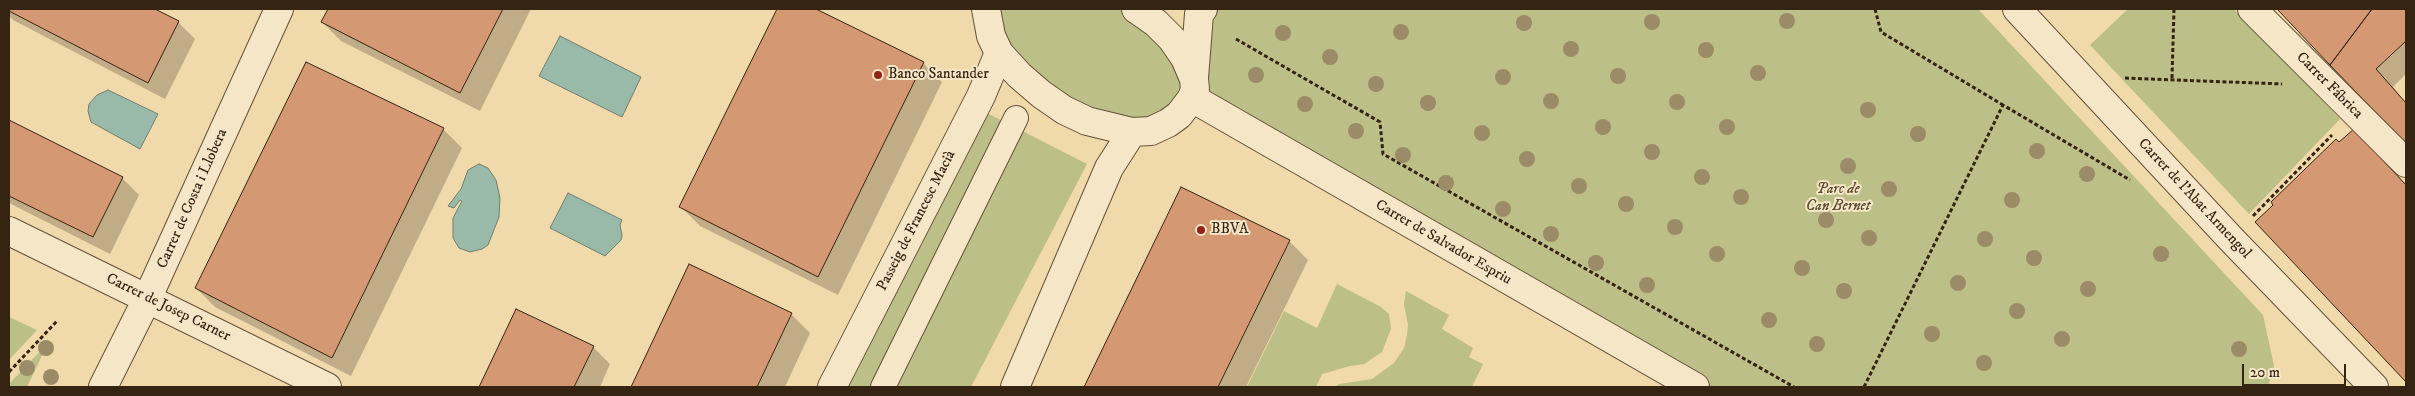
<!DOCTYPE html>
<html>
<head>
<meta charset="utf-8">
<style>
	body { margin:0 }
	#map { position:relative; width:2415px; height:396px; overflow:hidden; background:#f0d9ab; font-family:"IM FELL DW Pica",serif }
	canvas { display:block }
	.frame { position:absolute; inset:0; border:10px solid #362412; pointer-events:none }
	.scale { position:absolute; left:2242px; top:364px; width:104px; height:22px; box-sizing:border-box; border:2px solid #362412; border-top:0; padding-left:6px; font-size:15px; line-height:18px; white-space:nowrap; color:#362412; -webkit-text-stroke:4px #f5e6c8; paint-order:stroke }
</style>
</head>
<body>
<div id="map">
<canvas width="2415" height="396"></canvas>
<div class="frame"></div>
<div class="scale">20 m</div>
</div>
<script>
const ctx = document.querySelector('canvas').getContext('2d');
ctx.lineJoin = 'round';
function fillPath(path, color) { ctx.fillStyle = color; ctx.fill(path, 'evenodd'); }
const poly = rows => new Path2D(rows.map(r => 'M' + r).join(''));
function strokePath(path, color, width, dash) { ctx.strokeStyle = color; ctx.lineWidth = width; ctx.lineCap = dash ? 'butt' : 'round'; ctx.setLineDash(dash || []); ctx.stroke(path); }
function write(font, color, halo, rows, align = 'center') {
  ctx.font = font + ' "IM FELL DW Pica",serif'; ctx.lineWidth = 4; ctx.setLineDash([]); ctx.textBaseline = 'middle'; ctx.strokeStyle = halo; ctx.fillStyle = color; for (const [text, x, y, turn = 0] of rows) {
    ctx.save(); ctx.translate(x, y); ctx.rotate((+turn || 0) * Math.PI / 180); ctx.textAlign = isNaN(turn) ? turn : align; if (halo) ctx.strokeText(text, 0, 0); ctx.fillText(text, 0, 0); ctx.restore();
  }
}
fillPath(poly([
	[986,9,1136,9,1185,58,1203,9,1978,9,2263,315,2274,366,2268,387,1695,387,1192,99,1151,131,1041,94],
	[2128,9,2234,9,2340,119,2249,214,2090,45],
	[985,112,1087,164,971,387,843,387],
	[1337,284,1381,307,1389,314,1391,329,1382,352,1364,364,1350,366,1322,374,1316,387,1247,387,1284,311,1317,328],
	[1406,291,1449,315,1442,329,1473,348,1469,357,1483,364,1472,387,1335,387,1339,384,1372,379,1394,363,1404,348,1407,335,1408,325,1404,304],
	[9,317,37,330,9,360],
	[48,343,27,387,9,387,9,384]
]), '#bcbf87');
const water = poly([
	[560,36,641,77,622,117,539,76,560,36],
	[108,90,158,114,140,149,91,122,88,111,89,104,97,95,108,90],
	[479,164,488,168,496,180,500,198,499,217,488,245,482,249,470,252,459,248,453,238,453,218,462,201,460,200,454,208,448,206,461,189,468,170,479,164],
	[568,193,622,220,620,225,622,236,621,240,605,256,550,228,568,193]
]);
fillPath(water, '#9abaa9');
strokePath(water, '#727e6d', 1);
fillPath(poly([
	[9,9,152,9,178,22,195,39,165,99,13,20,9,16],
	[329,9,531,9,480,111,341,41,322,22],
	[778,9,813,9,923,63,942,82,838,295,700,226,681,207],
	[2279,9,2370,9,2372,10,2406,9,2406,74,2393,87,2406,103,2406,142],
	[9,121,122,178,139,195,110,254,9,203],
	[443,129,462,148,351,376,215,307,196,288],
	[2339,143,2373,149,2406,185,2406,380,2257,222],
	[1181,189,1289,241,1308,260,1246,387,1085,387],
	[690,266,791,314,810,333,785,387,633,387],
	[517,311,593,347,610,364,600,387,481,387]
]), '#0003');
const building = poly([
	[9,9,155,9,179,21,148,83,9,11,9,9],
	[328,9,503,9,460,93,321,22,328,9],
	[777,9,816,9,924,62,818,277,679,207,777,9],
	[2277,9,2372,9,2330,65,2277,9],
	[2372,9,2406,9,2406,41,2376,69,2406,103,2406,144,2330,65,2372,9],
	[306,62,444,128,332,358,195,288,306,62],
	[9,120,123,177,93,237,9,196,9,120],
	[2354,129,2406,185,2406,382,2255,222,2273,205,2271,202,2336,139,2339,142,2354,129],
	[1181,187,1290,240,1218,387,1084,387,1181,187],
	[689,264,792,313,757,387,631,387,689,264],
	[516,309,594,346,574,387,479,387,516,309]
]);
fillPath(building, '#d49872');
strokePath(building, '#362412', 1);
const pedestrian = poly([
	[883,387,1016,118]
]);
const minor = poly([
	[2252,9,2406,163],
	[1192,98,1695,387],
	[9,231,327,387],
	[103,387,148,297,279,9]
]);
const tertiary = poly([
	[986,9,991,36,999,53,1019,75,1041,94,1064,110,1087,121,1132,132,1151,131,1168,123,1179,115,1192,98,1195,89,1194,79,1185,58,1172,39,1156,23,1136,9],
	[2017,9,2231,239,2374,387],
	[1194,78,1199,14,1203,9],
	[832,387,981,96,999,53],
	[1015,387,1109,168,1132,132]
]);
strokePath(pedestrian, '#645138', 26);
strokePath(minor, '#645138', 30);
strokePath(tertiary, '#645138', 30);
strokePath(poly([
	[1875,9,1881,32,2003,105],
	[1236,39,1380,122,1383,154,1794,387],
	[2125,78,2282,84],
	[2172,78,2174,9],
	[2253,216,2332,135],
	[9,372,57,321],
	[1864,387,2003,105,2130,180]
]), '#362412', 3, [4, 2.5]);
strokePath(pedestrian, '#f5e6c8', 24);
strokePath(minor, '#f5e6c8', 28);
strokePath(tertiary, '#f5e6c8', 28);
ctx.fillStyle = '#9c8b67';
for (const [x, y] of [
	[1787,21],
	[1652,22],
	[1524,23],
	[1401,32],
	[1283,33],
	[1571,49],
	[1706,50],
	[1330,57],
	[1758,73],
	[1256,75],
	[1618,76],
	[1503,77],
	[1376,84],
	[1551,101],
	[1677,102],
	[1428,103],
	[1305,104],
	[1868,110],
	[1603,127],
	[1727,127],
	[1356,131],
	[1482,133],
	[1918,134],
	[2037,151],
	[1652,152],
	[1403,155],
	[1527,159],
	[1848,166],
	[2087,174],
	[1702,177],
	[1446,183],
	[1579,186],
	[1889,189],
	[1741,197],
	[2012,200],
	[1626,204],
	[1503,209],
	[1826,220],
	[1675,227],
	[1551,234],
	[1869,238],
	[1985,239],
	[1717,254],
	[2161,254],
	[2034,258],
	[1596,263],
	[1802,268],
	[1958,283],
	[1647,285],
	[2088,289],
	[1844,291],
	[2017,311],
	[1769,320],
	[1932,334],
	[2062,339],
	[1817,344],
	[46,348],
	[2239,349],
	[1984,363],
	[27,368],
	[51,377]
]) { ctx.beginPath(); ctx.arc(x, y, 8, 0, 2 * Math.PI); ctx.fill(); }
for (const [x, y, r, color] of [
	[878,75,5,"#8f2418"],
	[1201,230,5,"#8f2418"]
]) { const dot = new Path2D(); dot.arc(x, y, r, 0, 2 * Math.PI); ctx.fillStyle = color; ctx.fill(dot); strokePath(dot, '#f5e6c8', 2); }
write('15px', '#362412', '#f5e6c8', [
	["Banco Santander",888,75],
	["BBVA",1211,230]
], 'left');
write('15px', '#362412', '#f5e6c8', [
	["Carrer Fábrica",2329,86,45],
	["Carrer de Costa i Llobera",193,199,-66],
	["Carrer de l'Abat Armengol",2194,199,47],
	["Passeig de Francesc Macià",917,221,-63],
	["Carrer de Salvador Espriu",1443,243,30],
	["Carrer de Josep Carner",168,308,26]
]);
write('italic 15px', '#584b2f', '#f5e6c8', [
	["Parc de",1838,190],
	["Can Bernet",1838,207]
]);
</script>
</body>
</html>
